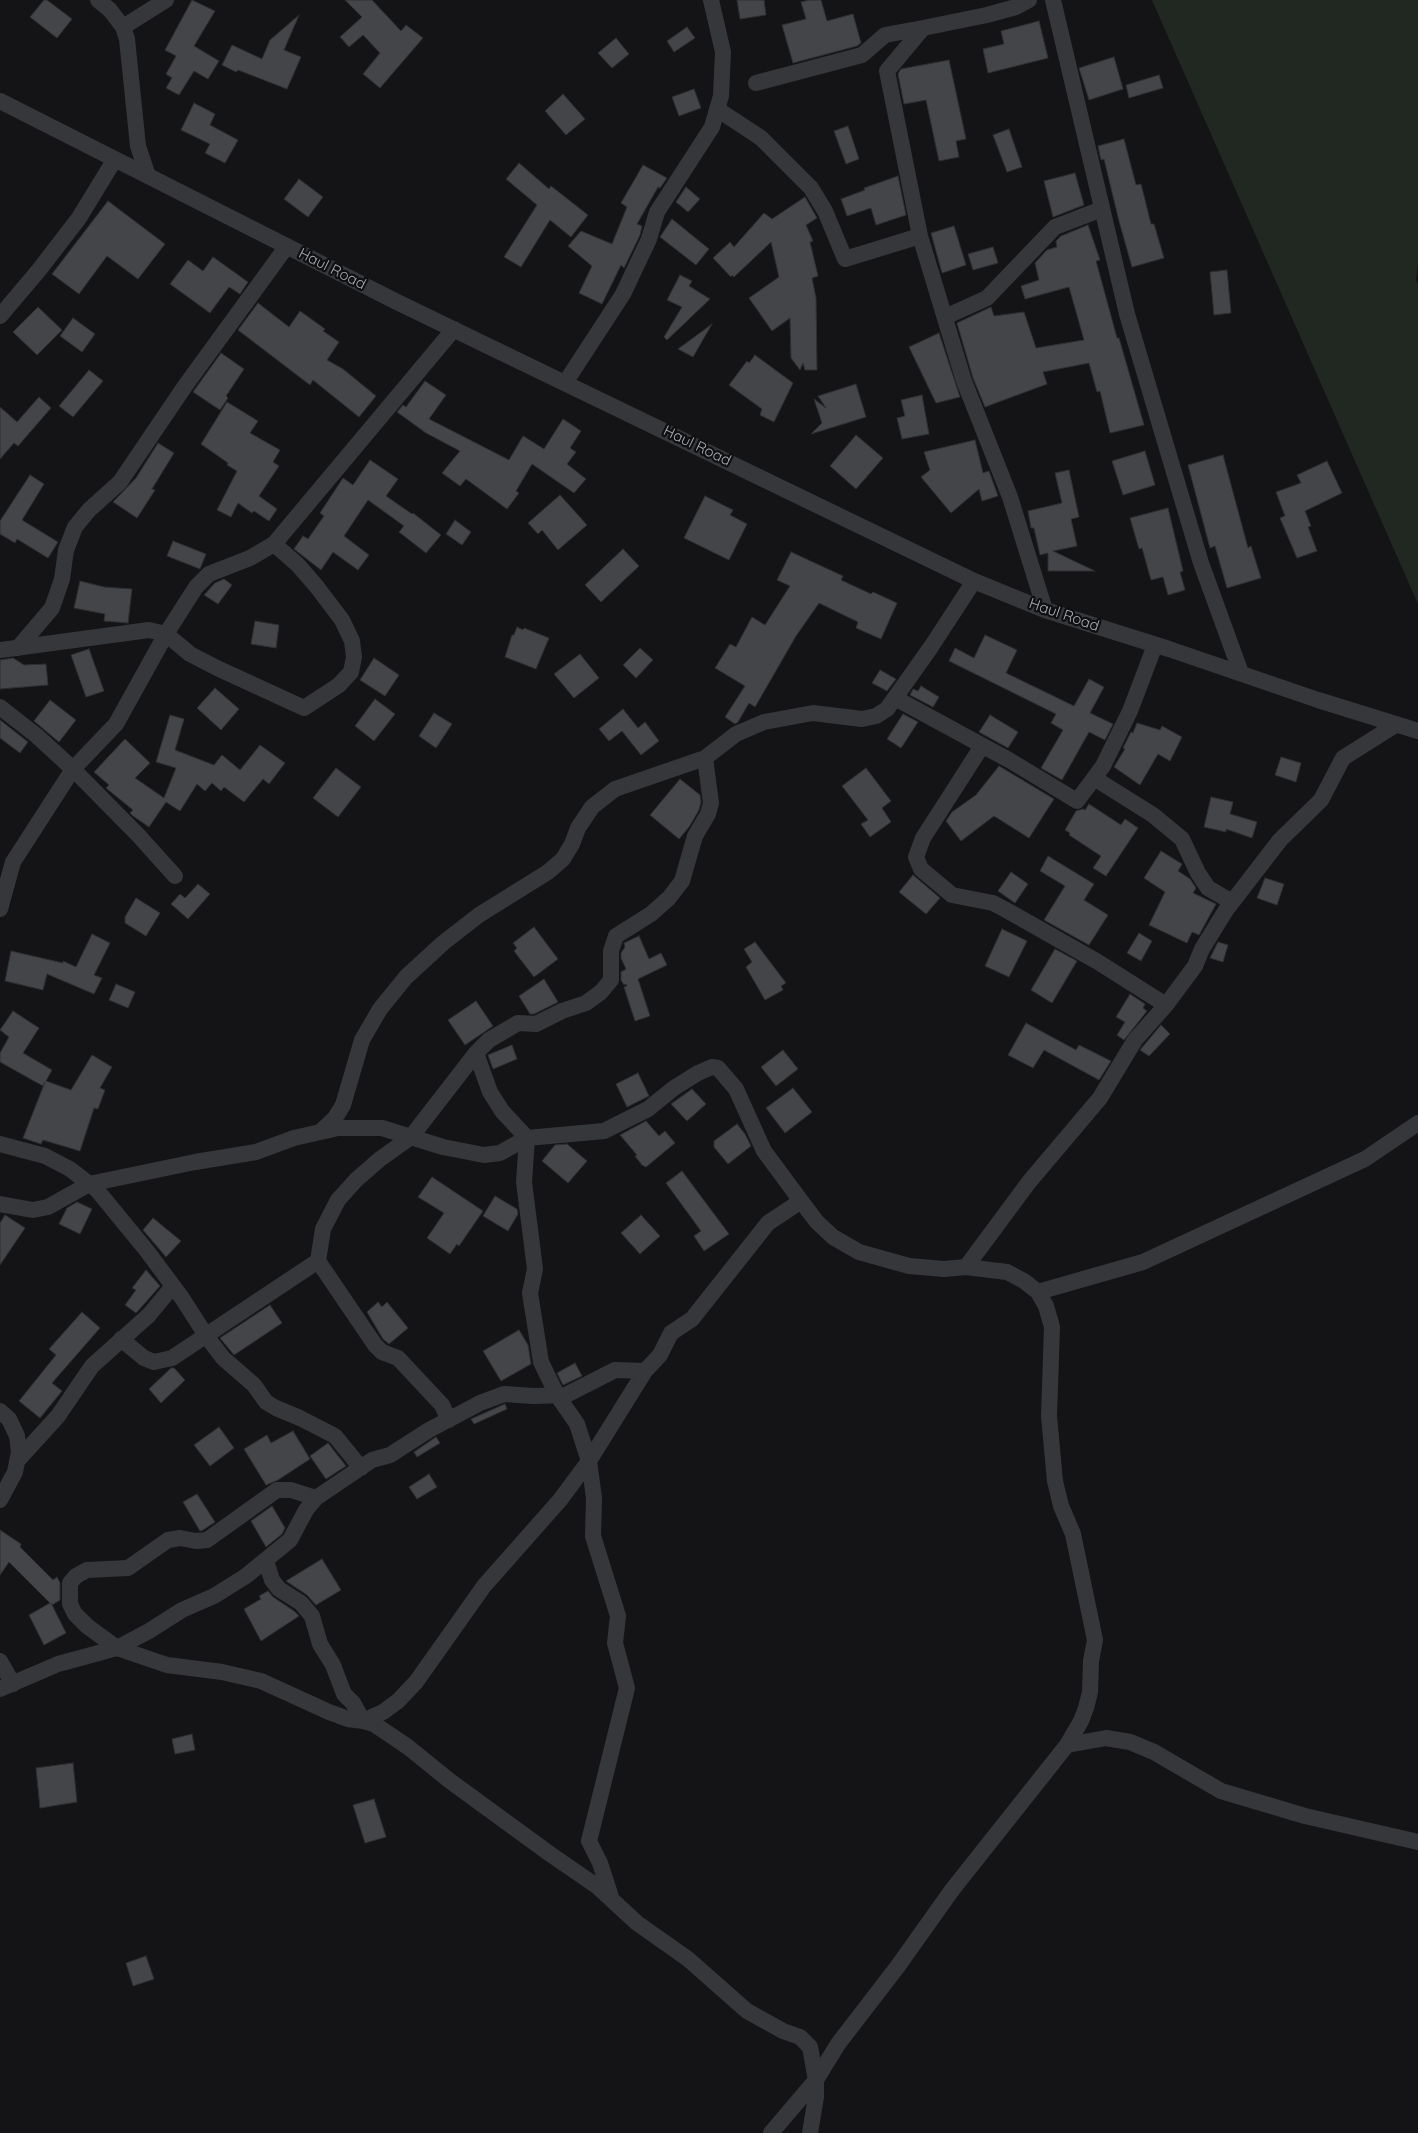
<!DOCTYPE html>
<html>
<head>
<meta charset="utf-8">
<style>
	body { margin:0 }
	canvas { display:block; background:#141416 }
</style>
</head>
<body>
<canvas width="1418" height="2133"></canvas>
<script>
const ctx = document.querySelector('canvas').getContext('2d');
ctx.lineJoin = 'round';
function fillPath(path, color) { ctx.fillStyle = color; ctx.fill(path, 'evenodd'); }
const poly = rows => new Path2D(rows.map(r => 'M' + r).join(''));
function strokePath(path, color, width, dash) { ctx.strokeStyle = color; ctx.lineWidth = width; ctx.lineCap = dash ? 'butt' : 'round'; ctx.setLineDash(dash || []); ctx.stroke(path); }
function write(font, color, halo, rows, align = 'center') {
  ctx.font = font + ' Quicksand,sans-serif'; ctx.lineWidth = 4.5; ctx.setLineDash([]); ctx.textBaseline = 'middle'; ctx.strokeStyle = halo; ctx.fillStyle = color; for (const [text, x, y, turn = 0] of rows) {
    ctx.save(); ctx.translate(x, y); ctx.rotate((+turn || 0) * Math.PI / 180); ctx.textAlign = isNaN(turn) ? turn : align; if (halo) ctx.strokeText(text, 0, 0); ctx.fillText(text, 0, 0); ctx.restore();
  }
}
fillPath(poly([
	[1152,0,1418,0,1418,262,1416,280,1418,285,1418,604]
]), '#212821');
const building = poly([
	[44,0,47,0,72,19,57,38,30,17,44,0],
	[192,0,215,11,194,46,219,61,208,79,194,71,179,95,166,88,172,78,166,74,176,56,165,50,192,0],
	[345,0,372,0,401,31,406,25,423,38,380,88,363,74,380,53,363,35,349,47,340,37,362,17,345,0],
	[737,0,764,0,766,15,740,19,737,0],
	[809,0,821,0,827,21,853,14,861,43,857,46,793,63,782,25,806,19,801,2,809,0],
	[299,15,284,50,301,57,287,89,238,70,236,72,222,65,232,45,262,59,270,40,299,15],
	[1039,21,1048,58,988,73,983,49,1004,44,1001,31,1039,21],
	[687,27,695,38,674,52,667,41,687,27],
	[616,38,629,54,612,68,598,53,616,38],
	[1114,57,1123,89,1089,100,1079,68,1114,57],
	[949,60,966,139,956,141,959,157,939,161,926,100,904,104,898,74,901,69,949,60],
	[1159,75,1163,88,1129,98,1126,85,1159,75],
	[694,89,701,108,679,116,672,97,694,89],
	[563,94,585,119,566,135,545,111,563,94],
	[194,103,215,114,210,125,238,140,225,163,205,153,210,144,181,130,194,103],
	[848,126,859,159,846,164,834,131,848,126],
	[1009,129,1022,167,1007,172,993,135,1009,129],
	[1124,139,1136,185,1141,184,1151,224,1154,224,1164,258,1132,267,1119,221,1104,159,1101,160,1098,146,1124,139],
	[519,163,549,189,551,186,588,215,571,237,550,220,521,267,504,257,537,205,506,179,519,163],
	[643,165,667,178,660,188,658,187,637,224,642,226,640,235,624,268,621,265,602,304,579,293,592,266,568,246,581,231,612,244,627,207,621,203,643,165],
	[1075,173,1084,205,1053,217,1044,181,1075,173],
	[898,176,906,215,876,225,871,208,847,216,841,199,865,190,864,188,898,176],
	[299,179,323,197,308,217,284,199,299,179],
	[686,187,700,199,688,212,676,202,686,187],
	[805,197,817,218,806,225,813,241,810,242,818,276,812,278,816,298,817,370,805,370,803,363,800,370,791,358,790,318,772,331,749,298,779,277,771,242,734,277,732,275,731,277,713,258,730,242,734,247,764,213,772,219,805,197],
	[108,201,165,244,138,279,107,256,79,294,52,274,108,201],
	[672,219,709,249,696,265,660,237,672,219],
	[1088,225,1100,260,1096,261,1117,338,1119,338,1144,425,1110,433,1100,391,1097,392,1089,363,1043,372,1047,384,985,407,973,378,957,323,991,307,994,316,1024,312,1036,348,1084,340,1069,287,1025,299,1021,286,1039,280,1035,263,1047,250,1057,247,1056,241,1061,236,1088,225],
	[954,226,966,265,942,273,931,233,954,226],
	[993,247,998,263,973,270,968,254,993,247],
	[213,257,248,282,240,294,229,287,210,313,170,284,188,260,203,271,213,257],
	[1227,270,1231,313,1214,315,1210,272,1227,270],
	[680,275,692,281,689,286,710,299,667,340,664,337,682,307,667,300,680,275],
	[258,303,289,327,300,311,325,329,323,331,339,342,327,360,343,369,376,396,359,417,313,380,310,385,238,330,258,303],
	[38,307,62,330,37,355,13,332,38,307],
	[73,318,95,334,82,352,60,336,73,318],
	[712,324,693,357,678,349,712,324],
	[939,333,960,397,936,403,909,347,939,333],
	[221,353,244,369,226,396,228,398,220,410,193,392,221,353],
	[755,355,793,383,774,422,760,415,762,409,729,385,747,361,749,363,755,355],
	[89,370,103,381,73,417,59,406,89,370],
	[425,381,446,395,429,419,509,460,523,436,544,449,563,419,581,431,570,448,576,452,567,464,586,479,574,493,532,464,516,491,519,493,507,509,466,479,460,486,442,473,460,451,426,433,397,412,403,405,406,407,425,381],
	[856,384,866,417,811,434,822,423,814,399,826,408,818,396,856,384],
	[922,395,929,434,902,439,897,418,905,416,901,400,922,395],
	[39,397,51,408,18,446,14,443,0,459,0,407,17,422,39,397],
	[227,402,258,421,250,433,280,450,273,462,279,466,259,496,277,509,269,521,254,511,252,513,238,503,231,517,217,510,237,471,227,465,228,463,201,444,227,402],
	[856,435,883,458,856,489,830,466,856,435],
	[975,440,983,473,989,471,998,496,982,501,979,489,951,513,921,477,930,470,924,452,975,440],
	[158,443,174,453,152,489,155,490,137,518,113,502,136,478,158,443],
	[1145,451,1155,485,1123,495,1112,461,1145,451],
	[1223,455,1248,548,1251,546,1261,578,1227,588,1215,546,1210,548,1188,465,1223,455],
	[370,460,398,479,386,496,412,514,413,513,441,535,426,553,399,532,404,526,368,500,344,536,369,555,358,570,333,552,321,570,294,549,303,536,308,539,324,516,320,513,343,478,353,485,370,460],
	[1327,461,1342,493,1305,511,1311,526,1308,527,1317,551,1297,558,1280,518,1285,516,1276,492,1301,483,1297,475,1327,461],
	[1069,470,1079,517,1071,519,1077,546,1053,551,1095,571,1048,571,1048,553,1040,555,1034,528,1031,528,1028,511,1062,503,1055,473,1069,470],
	[30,475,44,484,22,520,58,542,48,558,17,539,15,543,0,534,0,521,30,475],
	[560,495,587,525,558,550,542,530,538,534,528,523,560,495],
	[705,496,733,510,730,515,747,524,729,560,684,538,705,496],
	[1168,508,1183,571,1180,572,1185,590,1168,595,1163,577,1151,580,1142,548,1139,549,1130,518,1168,508],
	[455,520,471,532,462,545,446,534,455,520],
	[173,541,206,554,200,569,167,556,173,541],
	[623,549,639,566,601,602,585,585,623,549],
	[791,552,843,576,841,580,871,594,873,592,897,603,881,639,856,628,858,622,819,603,796,636,755,707,749,703,738,722,735,724,725,717,745,686,715,668,730,644,736,647,752,617,765,625,790,586,777,580,791,552],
	[224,579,232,585,218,604,204,595,215,583,224,579],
	[80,581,104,587,132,589,128,623,104,621,105,614,74,608,80,581],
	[255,621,279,625,276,648,251,644,255,621],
	[517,627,523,630,524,628,549,638,536,669,505,657,512,635,514,635,517,627],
	[985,635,1017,650,1006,673,1074,706,1089,679,1104,687,1090,713,1113,724,1105,740,1089,732,1062,780,1041,768,1063,730,1051,723,1056,714,949,661,955,648,974,658,985,635],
	[640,648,653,660,636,678,623,665,640,648],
	[89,649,104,691,86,697,71,655,89,649],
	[580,654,599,678,574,698,554,674,580,654],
	[13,658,24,665,46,664,48,685,0,689,0,660,13,658],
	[374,658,399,675,385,696,360,680,374,658],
	[880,670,896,679,887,691,872,683,880,670],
	[921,686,939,697,933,707,910,695,913,689,918,691,921,686],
	[215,688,239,709,221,730,197,708,215,688],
	[375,699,395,714,374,741,355,726,375,699],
	[50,700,76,720,59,742,34,721,50,700],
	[623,709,638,728,645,722,659,741,641,755,622,731,609,741,599,729,623,709],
	[434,713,452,724,436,748,419,736,434,713],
	[903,714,918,722,901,748,887,739,903,714],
	[170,715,184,719,175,750,214,765,222,755,240,770,260,745,285,763,269,784,263,779,244,802,224,787,221,791,212,783,205,791,197,784,180,811,166,802,149,827,133,816,130,813,133,810,106,788,109,785,94,772,125,739,150,763,135,778,164,798,176,768,156,762,170,715],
	[990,715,1018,732,1008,748,979,732,990,715],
	[0,720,28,742,20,753,0,738,0,720],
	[1137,723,1160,730,1162,726,1182,737,1170,761,1158,754,1140,785,1114,767,1125,749,1123,748,1131,732,1133,733,1137,723],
	[1281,757,1301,763,1296,782,1275,775,1281,757],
	[999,766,1054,799,1029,838,994,816,961,841,946,821,952,812,976,795,999,766],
	[336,768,361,787,338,817,313,798,336,768],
	[866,768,891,801,882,808,891,822,870,837,861,824,868,820,842,786,866,768],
	[680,779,700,795,701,802,699,810,689,827,679,839,650,815,680,779],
	[1211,797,1233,802,1230,814,1257,822,1252,838,1226,829,1226,832,1204,827,1211,797],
	[1089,804,1121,825,1125,819,1138,828,1106,876,1093,868,1101,856,1069,835,1070,833,1065,830,1076,811,1083,809,1085,810,1089,804],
	[1161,851,1182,864,1178,871,1190,879,1196,888,1193,893,1216,904,1199,935,1192,932,1187,943,1149,925,1165,892,1144,878,1161,851],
	[1048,856,1094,884,1084,900,1108,915,1089,945,1044,920,1065,886,1040,871,1048,856],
	[1011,872,1028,884,1015,903,998,891,1011,872],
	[913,875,940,898,926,914,899,892,913,875],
	[1265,878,1284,884,1277,905,1257,898,1265,878],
	[198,884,210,894,188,919,171,904,180,894,185,898,198,884],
	[136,898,160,913,146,936,125,923,125,917,136,898],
	[534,927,558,959,534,977,514,951,517,948,513,943,534,927],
	[1002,929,1027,941,1009,977,985,966,1002,929],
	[1139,933,1152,941,1141,961,1127,953,1139,933],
	[92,934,110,943,94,975,102,978,94,994,47,974,43,990,5,981,11,951,63,963,63,961,76,967,92,934],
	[639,936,649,959,661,953,667,965,638,979,650,1016,635,1021,624,987,627,986,626,984,624,985,621,980,621,972,626,969,621,958,621,953,625,947,624,943,639,936],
	[755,942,786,983,781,986,783,990,765,1000,746,967,752,962,744,949,755,942],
	[1218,942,1228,945,1223,962,1210,958,1218,942],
	[1055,949,1077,961,1052,1003,1031,990,1055,949],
	[544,979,558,1002,534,1014,530,1014,519,996,544,979],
	[116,984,135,992,128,1008,109,1000,116,984],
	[1130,994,1145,1004,1143,1008,1147,1011,1124,1040,1117,1035,1125,1022,1116,1017,1130,994],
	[476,1001,493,1026,465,1045,448,1020,476,1001],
	[13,1011,39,1028,23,1053,52,1070,46,1081,71,1090,92,1055,112,1067,100,1088,105,1090,98,1109,94,1108,80,1151,43,1140,41,1144,23,1138,45,1082,43,1086,0,1062,0,1053,9,1037,0,1030,13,1011],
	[1026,1023,1076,1050,1079,1045,1111,1061,1099,1080,1044,1050,1033,1068,1008,1055,1026,1023],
	[1161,1025,1170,1034,1149,1056,1140,1050,1161,1025],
	[512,1045,517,1059,493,1069,488,1055,512,1045],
	[783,1050,798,1069,776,1086,761,1067,783,1050],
	[638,1073,649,1096,627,1107,616,1084,638,1073],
	[793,1088,812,1112,785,1133,766,1108,793,1088],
	[692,1089,706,1104,687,1121,671,1104,692,1089],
	[646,1121,659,1136,665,1131,675,1143,646,1167,642,1165,635,1156,637,1155,620,1135,646,1121],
	[737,1124,745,1134,751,1146,728,1164,714,1147,714,1141,737,1124],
	[567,1144,587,1161,568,1183,542,1161,555,1145,567,1144],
	[682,1171,729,1234,704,1251,694,1236,701,1231,666,1183,682,1171],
	[432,1177,483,1211,459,1246,457,1244,450,1254,427,1238,444,1213,418,1197,432,1177],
	[495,1196,517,1209,518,1214,508,1231,483,1216,495,1196],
	[77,1202,92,1209,80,1234,59,1224,67,1208,77,1202],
	[5,1215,25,1228,0,1265,0,1223,5,1215],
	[641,1215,660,1236,640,1254,621,1233,641,1215],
	[153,1218,181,1241,166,1257,143,1230,153,1218],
	[146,1270,160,1286,136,1313,125,1305,136,1290,132,1288,146,1270],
	[378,1302,382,1307,387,1302,408,1328,389,1344,383,1339,367,1312,378,1302],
	[270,1305,282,1323,234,1355,220,1338,270,1305],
	[82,1312,100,1328,52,1383,62,1391,40,1418,19,1401,56,1355,49,1349,82,1312],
	[519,1330,528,1345,531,1364,501,1381,483,1351,519,1330],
	[575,1363,582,1376,563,1385,557,1373,575,1363],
	[171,1368,174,1368,185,1380,161,1403,149,1389,171,1368],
	[505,1404,507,1409,474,1424,471,1419,505,1404],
	[219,1427,234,1448,210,1466,194,1445,219,1427],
	[293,1431,310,1459,278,1480,266,1485,244,1449,267,1435,271,1443,293,1431],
	[436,1437,440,1443,417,1457,414,1452,436,1437],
	[328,1443,346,1466,326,1479,310,1456,328,1443],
	[429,1474,437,1487,417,1499,409,1487,429,1474],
	[197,1494,215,1522,203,1530,200,1531,183,1502,197,1494],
	[272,1506,285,1528,282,1534,266,1547,251,1521,272,1506],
	[0,1530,21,1544,20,1547,53,1580,57,1577,60,1583,60,1600,52,1605,51,1603,66,1633,44,1645,29,1615,50,1603,9,1562,0,1575,0,1530],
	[322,1559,341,1590,316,1605,307,1595,286,1581,322,1559],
	[268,1591,273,1597,294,1611,299,1616,261,1641,244,1609,261,1599,259,1596,268,1591],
	[192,1734,195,1750,175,1754,172,1739,192,1734],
	[73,1763,77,1802,40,1808,36,1768,73,1763],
	[374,1799,386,1837,365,1843,353,1805,374,1799],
	[146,1956,154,1979,133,1986,126,1963,146,1956]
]);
fillPath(building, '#434549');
strokePath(building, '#2e2f31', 1);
strokePath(poly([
	[98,0,110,10,123,27,127,39,138,146,148,176],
	[1029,0,1016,7,987,15,923,28,887,71,920,236,964,381,1010,497,1045,610],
	[1053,0,1127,314,1201,563,1241,673],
	[123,27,166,0],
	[756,83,862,55,885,35,923,28],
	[0,101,397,302,974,581,1045,610,1169,649,1318,700,1418,731],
	[717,109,761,138,811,188,825,211,845,259,920,236],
	[0,316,39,270,79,218,115,159],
	[945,317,987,298,1055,227,1102,209],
	[565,383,623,294,649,239,657,212,712,127,721,96,723,52,711,0],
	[18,648,52,608,62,579,66,550,75,527,89,510,120,482,185,386,287,246],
	[0,650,149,630,166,634,190,654,217,668,304,708,339,685,351,672,354,657,352,641,342,620,317,587,298,565,274,544],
	[895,698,1009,760,1077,801,1103,766,1130,711,1155,645],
	[0,707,37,736,73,769,139,836,175,876],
	[982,746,923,838,916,857,921,869,952,895,993,903,1008,911,1098,962,1166,1005],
	[705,758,711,803,708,814,695,836,682,881,669,898,651,914,616,936,611,951,611,980,601,992,586,1003,562,1011,536,1024,518,1023,489,1040,476,1053,490,1092,502,1111,527,1138,604,1131,648,1109,674,1088,698,1073,712,1067,718,1068,736,1089,764,1151,801,1201,817,1222,833,1237,859,1252,909,1266,944,1269,966,1267,1007,1272,1024,1281,1038,1292,1046,1306,1052,1327,1049,1416,1055,1481,1061,1506,1073,1534,1095,1640,1091,1661,1090,1692,1086,1708,1081,1721,1067,1745,952,1890,898,1966,838,2044,816,2080,771,2133],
	[1094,778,1153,815,1182,839,1198,873,1208,888,1232,902],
	[0,909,13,862,73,769,116,724,166,634,196,587,209,574,250,558,274,544,454,329],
	[320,1132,335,1118,343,1105,362,1040,380,1009,406,977,443,943,479,915,548,872,563,859,572,844,578,828,592,807,615,789,705,758,736,734,764,722,813,713,862,719,876,716,887,709,931,647,974,581],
	[527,1138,524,1182,535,1269,530,1293,541,1362,557,1395,577,1424,589,1461,594,1498,593,1536,618,1616,615,1643,627,1688,589,1841,600,1863,611,1897],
	[0,1144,45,1156,70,1169,97,1190,147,1251,182,1298,207,1337,223,1358,254,1385,266,1402,276,1408,300,1418,335,1436,361,1468],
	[0,1204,33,1210,48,1207,89,1184,195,1162,256,1152,294,1138,338,1128,382,1128,443,1147,484,1155,500,1153,527,1138],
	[318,1261,323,1229,338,1200,356,1180,380,1159,411,1137,476,1053],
	[966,1267,1029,1182,1100,1098,1135,1040,1166,1005,1195,966,1202,949,1226,910,1280,840,1321,800,1343,758,1397,724],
	[1038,1292,1143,1262,1365,1159,1418,1123],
	[121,1339,144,1358,154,1362,172,1358,318,1261,375,1345,382,1352,398,1358,442,1405,449,1420],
	[0,1411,9,1419,17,1436,19,1452,15,1472,0,1500],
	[17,1461,58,1416,92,1366,149,1315,173,1286],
	[316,1498,291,1490,277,1490,207,1540,196,1541,180,1538,168,1540,128,1568,87,1570,76,1576,70,1583,70,1604,75,1614,87,1626,117,1648,149,1631,182,1610,214,1596,246,1576,290,1540,306,1510,316,1498,372,1460,390,1455,429,1430,480,1403,504,1394,533,1396,566,1395,615,1370,645,1371],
	[266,1561,272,1580,279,1589,301,1603,312,1616,320,1644,333,1665,344,1694,353,1703,363,1721,383,1712,398,1701,416,1682,484,1586,560,1500,589,1461,645,1371,660,1355,671,1333,692,1319,768,1223,801,1201],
	[0,1661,13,1684],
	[0,1689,58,1664,117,1648,167,1665,222,1672,261,1681,329,1712,348,1719,363,1721,374,1724,408,1747,450,1781,550,1854,598,1887,637,1923,688,1959,747,2011,783,2031,800,2037,810,2047,816,2080,816,2097,810,2133],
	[1067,1745,1106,1738,1130,1742,1154,1752,1221,1791,1305,1816,1418,1842]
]), '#35373a', 16);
write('15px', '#a7aeb5', '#0f0f11', [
	["Haul Road",332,269,27],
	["Haul Road",697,446,26],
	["Haul Road",1064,615,19]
]);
</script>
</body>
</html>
